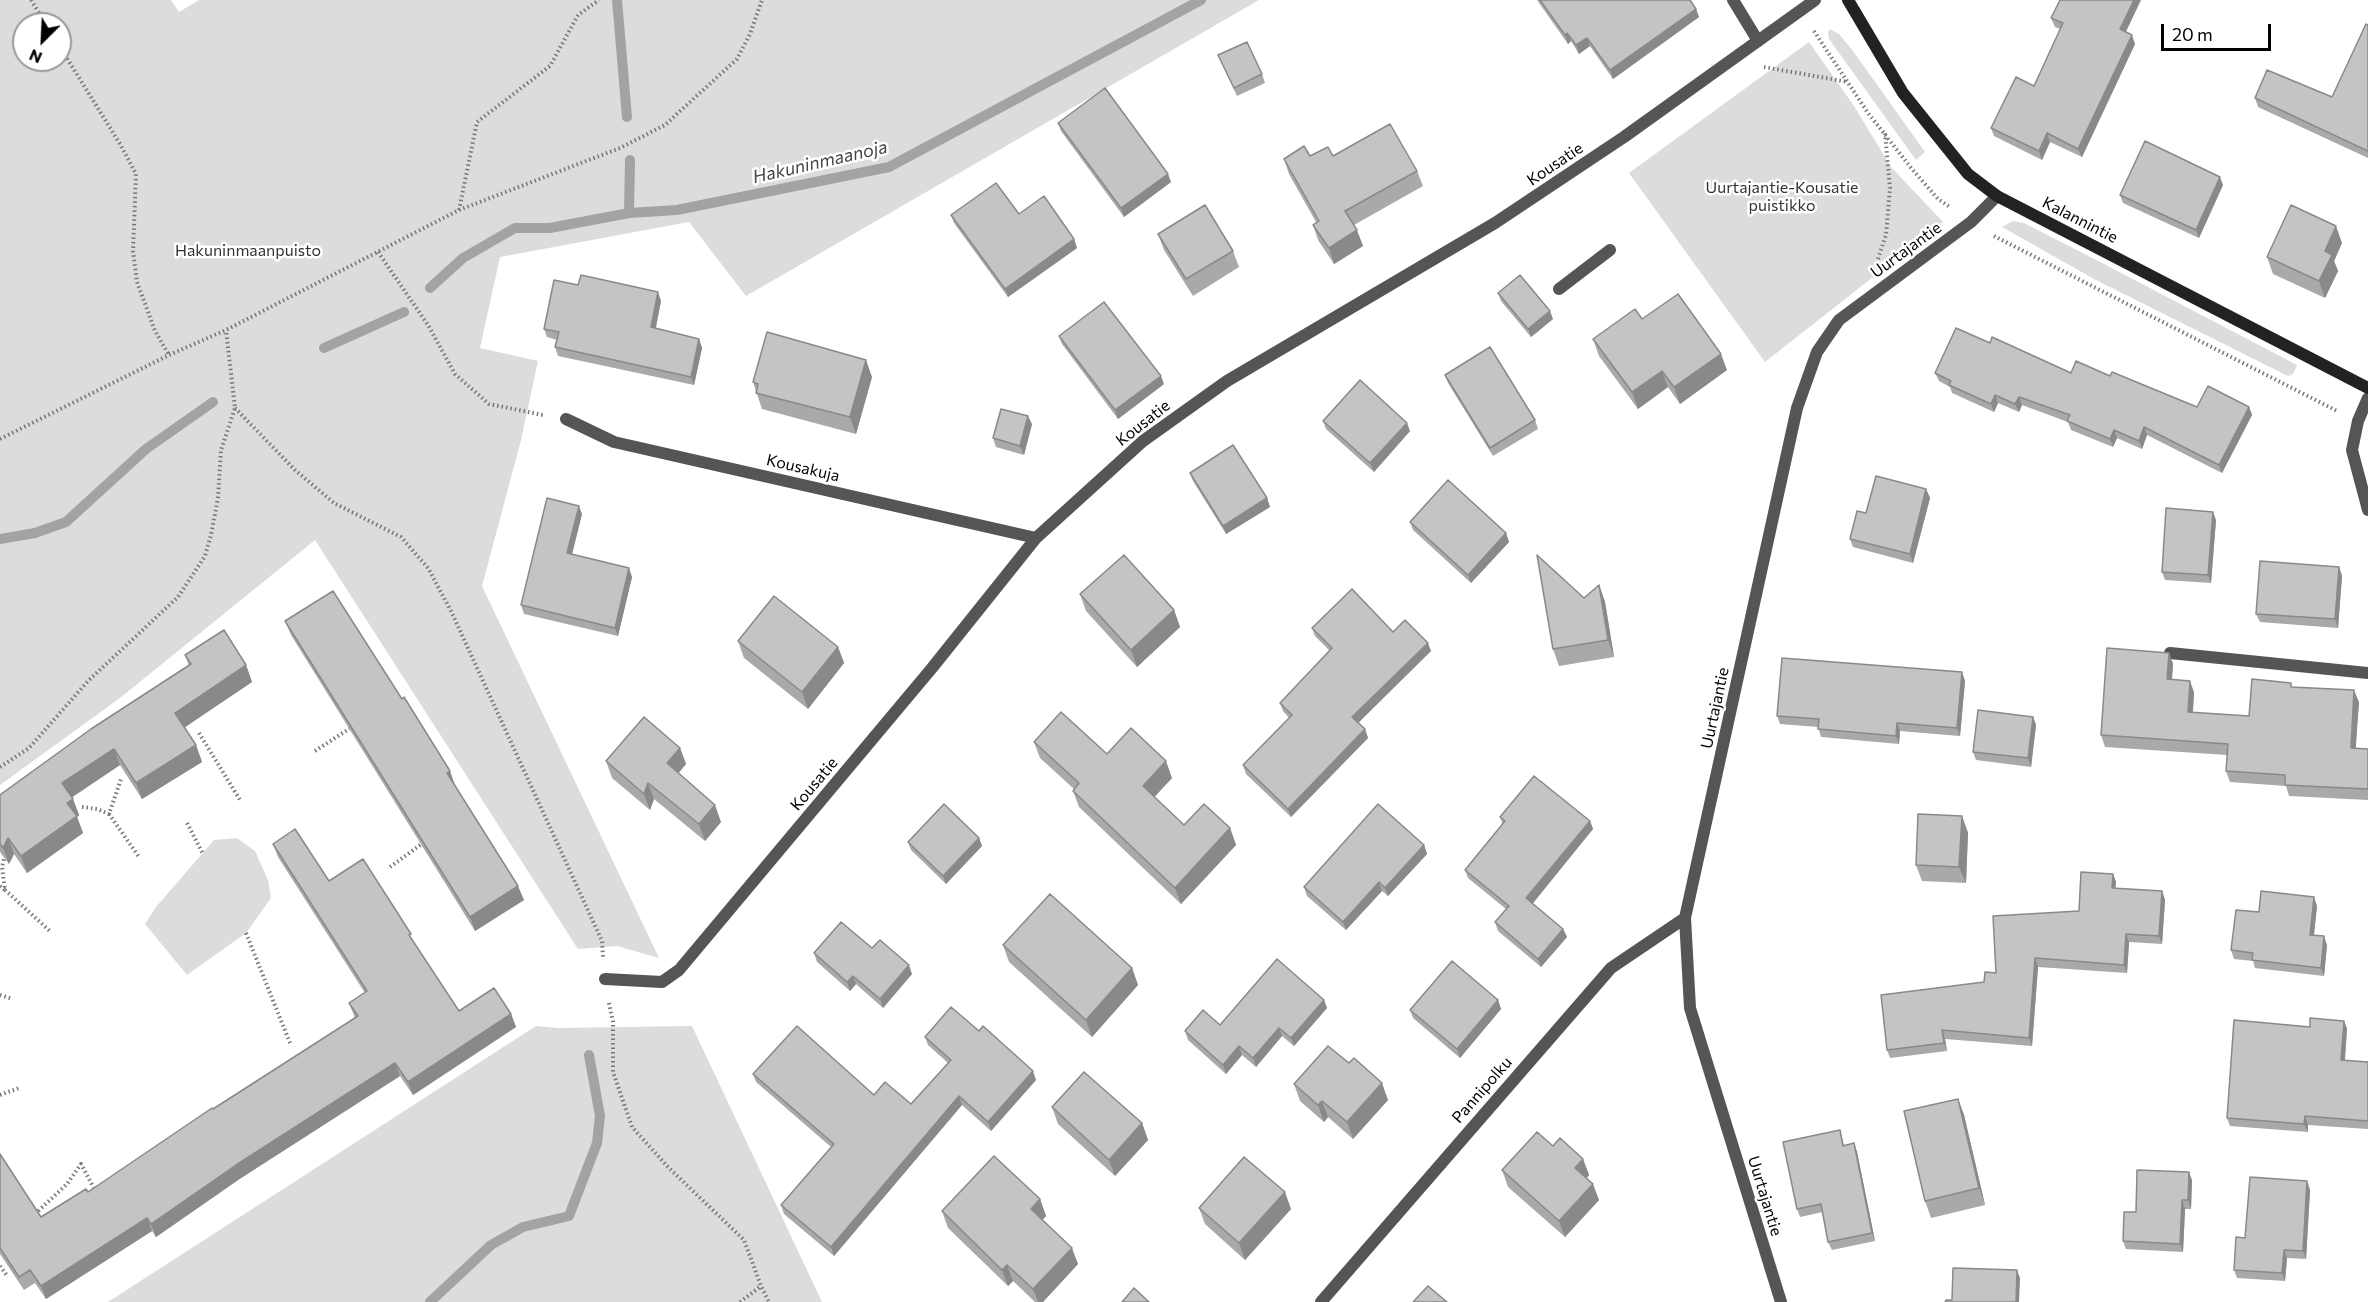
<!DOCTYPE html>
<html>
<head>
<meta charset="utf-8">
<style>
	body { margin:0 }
	#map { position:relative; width:2368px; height:1302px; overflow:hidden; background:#fff; font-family:Commissioner,sans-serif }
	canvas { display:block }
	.north { position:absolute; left:12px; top:12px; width:60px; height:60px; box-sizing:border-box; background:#fff; border:2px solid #999; border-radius:50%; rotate:204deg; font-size:16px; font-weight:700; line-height:24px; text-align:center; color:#000 }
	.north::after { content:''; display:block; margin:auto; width:21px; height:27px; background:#000; clip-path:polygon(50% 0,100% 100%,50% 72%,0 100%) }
	.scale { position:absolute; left:2161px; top:24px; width:110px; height:27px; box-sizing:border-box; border:3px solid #000; border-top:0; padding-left:8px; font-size:18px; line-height:21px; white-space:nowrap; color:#000; -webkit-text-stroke:4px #fff; paint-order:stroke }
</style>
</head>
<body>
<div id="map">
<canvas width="2368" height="1302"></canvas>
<div class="north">N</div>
<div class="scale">20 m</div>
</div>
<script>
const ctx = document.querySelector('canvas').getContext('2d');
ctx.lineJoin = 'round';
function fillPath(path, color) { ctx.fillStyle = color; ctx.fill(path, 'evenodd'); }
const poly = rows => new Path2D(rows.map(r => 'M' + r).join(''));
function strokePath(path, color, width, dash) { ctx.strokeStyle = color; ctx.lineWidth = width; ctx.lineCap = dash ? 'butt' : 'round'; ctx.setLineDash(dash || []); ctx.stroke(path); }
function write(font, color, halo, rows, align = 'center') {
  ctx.font = font + ' Commissioner,sans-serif'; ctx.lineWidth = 5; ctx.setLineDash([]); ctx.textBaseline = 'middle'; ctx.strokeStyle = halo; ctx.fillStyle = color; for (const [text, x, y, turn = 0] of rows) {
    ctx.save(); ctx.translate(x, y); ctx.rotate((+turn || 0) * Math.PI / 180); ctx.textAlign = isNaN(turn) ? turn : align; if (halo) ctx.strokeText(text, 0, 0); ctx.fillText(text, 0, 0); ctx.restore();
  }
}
fillPath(poly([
	[0,0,171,0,179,12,199,0,1259,0,746,296,689,222,500,257,480,348,538,361,521,440,482,586,659,958,617,946,578,949,315,540,120,698,0,785],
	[24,24,60,24,60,60,24,60],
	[1830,29,1839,34,1853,51,1925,152,1916,160,1829,39,1828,32],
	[1809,42,1854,106,1891,167,1943,222,1765,362,1629,173],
	[2013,221,2024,223,2102,263,2297,365,2293,374,2288,376,2094,279,2002,227],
	[237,838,255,851,268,880,271,898,246,933,187,975,145,924,156,907,214,840],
	[536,1026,558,1028,692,1026,822,1302,108,1302]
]), '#dcdcdc');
strokePath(poly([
	[617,0,627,117],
	[629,213,630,160],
	[430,288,463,258,515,228,550,228,629,213,677,210,889,167,1201,0],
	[324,348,404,312],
	[0,539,35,533,66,522,146,449,213,402],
	[430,1302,491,1245,523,1227,569,1216,597,1143,600,1116,589,1055]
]), '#a3a3a3', 10);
strokePath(poly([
	[31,0,46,24],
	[1814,31,1868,113,1912,169,1938,199,1950,207],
	[60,47,120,144,136,174,133,251,137,282,155,331,169,355],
	[1764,67,1848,82],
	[459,210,477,122,550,66,578,15,599,0],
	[1994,236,2337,411],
	[378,252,428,325,455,374,489,404,543,415],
	[1878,259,1886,235,1890,188,1885,133],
	[235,408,295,470,334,503,401,537,428,568,451,611,602,941,603,957],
	[0,439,169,355,226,330,459,210,620,148,665,125,737,59,750,34,762,0],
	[199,733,240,800],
	[315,751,352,727],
	[0,767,29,748,88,681,178,597,205,556,211,535,218,498,221,450,235,408,226,330],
	[82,807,97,809,109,814,121,779],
	[109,814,139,857],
	[187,823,203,854],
	[390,867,423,843],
	[0,886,5,890,2,867,5,855],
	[5,890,51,932],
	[246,933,290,1043],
	[0,995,13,999],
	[609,1003,613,1022,613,1072,632,1127,668,1167,744,1240,761,1286,769,1302],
	[0,1095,19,1088],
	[35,1214,67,1184,81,1164,96,1192],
	[0,1266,8,1277],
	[740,1302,761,1286]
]), '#777', 4, [1.5, 3]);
strokePath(poly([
	[1733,0,1758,41],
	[1559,289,1610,250],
	[2170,653,2368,673]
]), '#555', 12);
strokePath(poly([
	[2368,398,2358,421,2352,450,2368,510],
	[566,419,614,442,1036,538],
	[605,979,662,982,679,970,932,668,1036,538,1143,441,1227,381,1495,223,1624,137,1815,0],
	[1321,1302,1611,968,1685,918],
	[1781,1302,1690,1008,1685,918,1797,408,1817,352,1839,320,1971,222,1997,196]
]), '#555', 12);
strokePath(poly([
	[1848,0,1903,93,1968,174,1997,196,2368,388]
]), '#222', 12);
fillPath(poly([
	[1537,0,1599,0,1696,9,1699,17,1613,79,1590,46,1579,54,1571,41,1568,44],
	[2051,18,2126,32,2135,44,2082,157,2050,142,2042,160,1994,136,1991,128,2034,86,2060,29,2055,27],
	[2368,25,2368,158,2258,107,2255,98,2332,97],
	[1218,55,1262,74,1265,83,1237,96],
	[1058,123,1171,182,1124,217,1061,131],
	[1310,156,1333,156,1417,171,1423,186,1354,225,1363,246,1334,264,1318,240,1313,225,1316,222,1289,174,1284,159],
	[2223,185,2199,238,2123,203,2120,195],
	[1019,214,1074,239,1077,248,1008,297,954,223,951,215],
	[1158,234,1233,251,1239,267,1193,296,1164,250],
	[2342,243,2334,261,2338,271,2325,298,2273,274,2267,257],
	[578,285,661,301,656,328,699,339,702,348,694,385,558,356,555,347,557,340,547,337,544,329],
	[1498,293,1553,319,1531,337,1501,301],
	[1642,319,1727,370,1680,404,1668,387,1638,409,1599,356,1593,339],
	[1059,336,1164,384,1118,419,1062,344],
	[1990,343,2071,373,2110,376,2197,407,2249,407,2252,415,2222,473,2147,435,2142,449,2117,438,2113,447,2071,430,2068,422,2022,405,2019,412,1998,403,1994,412,1952,393,1950,387,1939,381,1935,373],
	[1445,375,1535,420,1538,429,1493,456,1448,383],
	[872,377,856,434,762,409,753,382],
	[1323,421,1410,431,1374,472,1326,429],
	[1032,424,1024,455,996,447,993,438],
	[1190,473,1267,498,1270,507,1226,534,1193,481],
	[1926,489,1930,498,1913,563,1853,547,1850,539,1866,513],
	[582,514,572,554,632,577,618,636,524,614,521,605],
	[2216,520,2211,583,2165,580,2162,572],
	[1410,522,1506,533,1509,542,1471,583,1413,530],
	[2339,567,2342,576,2338,628,2260,622,2256,614],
	[1599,585,1605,602,1614,657,1559,666,1553,649,1584,598],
	[1080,594,1174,610,1180,627,1137,667,1086,611],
	[285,621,455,785,524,900,475,931,291,635],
	[1312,628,1393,632,1431,651,1358,723,1365,729,1368,738,1291,817,1246,774,1243,765,1289,718,1283,711,1280,703,1330,651,1315,636],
	[738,641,838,647,844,663,808,709,744,658],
	[2169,653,2173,664,2172,680,2194,692,2193,712,2249,716,2292,687,2359,702,2355,748,2368,749,2368,800,2289,796,2286,786,2230,782,2226,771,2227,755,2105,747,2101,735],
	[185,655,246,665,252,682,184,727,196,745,202,762,142,799,120,765,72,797,79,815,77,817,83,833,27,873,14,854,9,864,0,852,0,795,189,666],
	[1962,672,1965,681,1960,736,1900,731,1899,744,1821,737,1818,727,1780,724,1777,716],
	[2033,717,2036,725,2031,767,1976,760,1973,752],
	[1034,742,1107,754,1172,778,1154,797,1184,825,1230,828,1236,845,1181,904,1079,807,1073,791,1074,789,1040,758],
	[680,748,686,764,678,773,721,822,705,841,654,799,650,810,612,778,606,761],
	[1962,816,1968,833,1966,883,1922,881,1916,865],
	[1500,817,1590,821,1593,829,1532,903,1563,929,1567,937,1541,967,1498,931,1495,922,1506,909,1468,878,1465,870,1503,825],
	[979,838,982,846,946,884,911,850,908,842],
	[273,844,329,881,414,943,459,1011,511,1014,516,1027,413,1095,400,1076,241,1178,156,1237,152,1231,46,1299,35,1283,24,1290,0,1254,0,1154,41,1217,88,1192,355,1018,349,1003,365,993,278,857],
	[1424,845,1427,854,1388,896,1382,891,1346,930,1307,896,1304,887],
	[2113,874,2116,882,2115,888,2162,891,2165,900,2162,944,2129,942,2127,973,2038,967,2032,1046,1945,1039,1947,1051,1890,1058,1887,1050,1984,982,2079,911],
	[2317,906,2314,935,2327,945,2324,976,2255,968,2253,961,2234,959,2231,950,2259,912],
	[1003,945,1132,968,1138,985,1092,1037,1009,962],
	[872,948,912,974,883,1008,856,984,850,991,817,962,814,953],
	[1324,1000,1327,1008,1294,1046,1282,1036,1256,1067,1242,1055,1226,1074,1188,1040,1185,1031,1220,1025],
	[1498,1000,1501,1009,1460,1058,1413,1018,1410,1010],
	[2344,1021,2347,1029,2345,1061,2368,1062,2368,1129,2308,1125,2308,1132,2230,1126,2227,1118,2310,1027],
	[979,1031,1036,1080,991,1131,962,1105,834,1256,784,1214,781,1205,831,1147,756,1082,753,1074,874,1095,911,1104,948,1063,928,1045,925,1037],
	[1294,1084,1388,1100,1353,1139,1328,1117,1324,1122,1300,1101],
	[1958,1099,1964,1115,1985,1205,1931,1218,1925,1201],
	[1052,1107,1142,1123,1148,1140,1115,1176,1058,1124],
	[1840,1130,1844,1145,1854,1143,1857,1152,1875,1241,1832,1250,1828,1242,1823,1212,1800,1217,1797,1209],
	[1553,1146,1583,1159,1589,1175,1587,1178,1599,1200,1565,1237,1508,1187,1502,1170],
	[2192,1180,2191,1209,2185,1209,2183,1252,2126,1249,2123,1241,2136,1212],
	[2307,1181,2310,1190,2306,1259,2287,1258,2285,1281,2237,1278,2234,1270,2245,1238],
	[1040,1199,1046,1216,1042,1220,1078,1264,1043,1302,1035,1302,1013,1281,1008,1286,948,1228,942,1211],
	[1199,1208,1291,1209,1245,1260,1205,1224]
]), '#a9a9a9');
fillPath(poly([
	[2134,0,2141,0,2123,38,2120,29],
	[1696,9,1699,17,1613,79,1610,70],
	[1567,33,1571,41,1568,44,1565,35],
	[2132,35,2135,44,2082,157,2078,149],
	[1587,38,1590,46,1579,54,1576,45],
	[2047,133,2050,142,2042,160,2039,151],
	[1168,174,1171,182,1124,217,1121,208],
	[2220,177,2223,185,2199,238,2196,230],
	[2336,226,2342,243,2334,261,2338,271,2325,298,2319,281,2325,251],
	[1357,230,1363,246,1334,264,1329,248],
	[1074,239,1077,248,1008,297,1005,289],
	[658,292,661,301,654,335,651,327],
	[1550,311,1553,319,1531,337,1528,329],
	[699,339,702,348,694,385,691,377],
	[1721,354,1727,370,1680,404,1674,387],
	[866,360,872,377,856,434,850,417],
	[1662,371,1668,387,1638,409,1632,392],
	[1161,376,1164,384,1118,419,1115,410],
	[1995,395,1998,403,1994,412,1991,404],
	[2019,397,2022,405,2019,412,2015,404],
	[2249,407,2252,415,2222,473,2219,465],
	[1028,416,1032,424,1024,455,1020,446],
	[1407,423,1410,431,1374,472,1370,463],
	[2144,427,2147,435,2142,449,2139,441],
	[2114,430,2117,438,2113,447,2110,439],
	[1926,489,1930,498,1913,563,1910,554],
	[1267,498,1270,507,1226,534,1223,526],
	[579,506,582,514,570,562,567,553],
	[2213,512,2216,520,2211,583,2208,575],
	[1506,533,1509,542,1471,583,1468,575],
	[2339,567,2342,576,2338,628,2335,619],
	[629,568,632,577,618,636,615,628],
	[1599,585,1605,602,1614,657,1608,640],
	[1174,610,1180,627,1137,667,1131,650],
	[1428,643,1431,651,1355,726,1352,717],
	[838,647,844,663,808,709,802,692],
	[2169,653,2173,664,2171,690,2167,679],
	[246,665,252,682,181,730,175,713],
	[1962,672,1965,681,1960,736,1957,728],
	[2190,681,2194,692,2192,723,2188,712],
	[2354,690,2359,702,2355,759,2351,748],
	[2033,717,2036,725,2031,767,2028,758],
	[1897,723,1900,731,1899,744,1896,736],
	[1365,729,1368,738,1291,817,1288,809],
	[196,745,202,762,142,799,136,783],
	[680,748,686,764,673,780,667,763],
	[114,749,120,765,68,800,62,783],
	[1166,761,1172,778,1149,803,1143,786],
	[450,771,455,785,452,787,447,773],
	[648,783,654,799,650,810,644,794],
	[73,799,79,815,77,817,83,833,27,873,21,856,67,803],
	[715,805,721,822,705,841,699,824],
	[1962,816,1968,833,1966,883,1959,867],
	[1590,821,1593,829,1530,907,1526,898],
	[1230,828,1236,845,1181,904,1175,888],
	[8,838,14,854,9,864,3,848],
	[979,838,982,846,946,884,943,876],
	[1424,845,1427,854,1388,896,1385,888],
	[2113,874,2116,882,2115,896,2112,888],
	[1379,882,1382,891,1346,930,1343,922],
	[518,886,524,900,475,931,470,917],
	[2162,891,2165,900,2162,944,2159,936],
	[2314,897,2317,906,2313,943,2310,935],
	[1563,929,1567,937,1541,967,1538,959],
	[2126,934,2129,942,2127,973,2124,965],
	[2324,936,2327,945,2324,976,2321,968],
	[2035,958,2038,967,2032,1046,2029,1038],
	[909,965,912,974,883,1008,880,999],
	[1132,968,1138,985,1092,1037,1086,1020],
	[853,976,856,984,850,991,847,982],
	[1324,1000,1327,1008,1294,1046,1291,1038],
	[1498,1000,1501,1009,1460,1058,1457,1049],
	[511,1014,516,1027,413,1095,408,1082],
	[2344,1021,2347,1029,2344,1069,2341,1060],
	[1279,1028,1282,1036,1256,1067,1253,1058],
	[1942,1030,1945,1039,1947,1051,1944,1043],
	[1239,1046,1242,1055,1226,1074,1223,1065],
	[395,1063,400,1076,241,1178,156,1237,151,1224,236,1165],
	[1033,1071,1036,1080,991,1131,988,1122],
	[1382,1083,1388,1100,1353,1139,1347,1122],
	[959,1096,962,1105,834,1256,831,1247],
	[1958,1099,1964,1115,1985,1205,1979,1188],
	[1322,1101,1328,1117,1324,1122,1318,1105],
	[2305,1116,2308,1125,2308,1132,2304,1124],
	[1142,1123,1148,1140,1115,1176,1109,1160],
	[1854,1143,1857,1152,1875,1241,1872,1233],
	[1583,1159,1589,1175,1581,1184,1575,1168],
	[2189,1172,2192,1180,2191,1209,2188,1200],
	[2307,1181,2310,1190,2306,1259,2303,1251],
	[1593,1184,1599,1200,1565,1237,1559,1221],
	[1285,1192,1291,1209,1245,1260,1239,1243],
	[1040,1199,1046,1216,1037,1226,1031,1209],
	[2182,1200,2185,1209,2183,1252,2180,1244],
	[147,1218,152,1231,46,1299,41,1286],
	[1072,1248,1078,1264,1043,1302,1038,1302,1033,1289],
	[2284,1250,2287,1258,2285,1281,2282,1273],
	[1007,1265,1013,1281,1008,1286,1002,1270],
	[2017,1270,2020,1278,2019,1302,2016,1302]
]), '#898989');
const building = poly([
	[1540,0,1690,0,1696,9,1610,70,1587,38,1576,45,1567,33,1565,35,1540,0],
	[2060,0,2134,0,2120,29,2132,35,2078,149,2047,133,2039,151,1991,128,2016,77,2034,86,2063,23,2051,18,2060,0],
	[2366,24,2368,25,2368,151,2255,98,2267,70,2332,97,2366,24],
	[1247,42,1262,74,1234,88,1218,55,1247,42],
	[1105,88,1168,174,1121,208,1058,123,1105,88],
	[1390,124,1417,171,1345,211,1357,230,1329,248,1313,225,1319,221,1284,159,1304,146,1310,156,1328,147,1333,156,1390,124],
	[2145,141,2220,177,2196,230,2120,195,2145,141],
	[996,183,1019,214,1044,196,1074,239,1005,289,951,215,996,183],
	[1205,205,1233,251,1186,279,1158,234,1205,205],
	[2291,205,2336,226,2325,251,2332,255,2319,281,2267,257,2291,205],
	[581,275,658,292,651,327,699,339,691,377,555,347,559,332,544,329,554,280,578,285,581,275],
	[1520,275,1550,311,1528,329,1498,293,1520,275],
	[1678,294,1721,354,1674,387,1662,371,1632,392,1593,339,1635,309,1642,319,1678,294],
	[1104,302,1161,376,1115,410,1059,336,1104,302],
	[1956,328,1990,343,1992,337,2071,373,2076,361,2110,376,2112,372,2197,407,2208,386,2249,407,2219,465,2144,427,2139,441,2114,430,2110,439,2067,421,2070,415,2019,397,2015,404,1995,395,1991,404,1949,385,1951,381,1935,373,1956,328],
	[767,332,866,360,850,417,756,393,758,384,753,382,767,332],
	[1490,347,1535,420,1490,448,1445,375,1490,347],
	[1360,380,1407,423,1370,463,1323,421,1360,380],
	[1001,409,1028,416,1020,446,993,438,1001,409],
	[1233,445,1267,498,1223,526,1190,473,1233,445],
	[1876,476,1926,489,1910,554,1850,539,1857,511,1866,513,1876,476],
	[1448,480,1506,533,1468,575,1410,522,1448,480],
	[547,498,579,506,567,553,629,568,615,628,521,605,547,498],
	[2166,508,2213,512,2208,575,2162,572,2166,508],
	[1124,555,1174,610,1131,650,1080,594,1124,555],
	[1537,555,1584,598,1599,585,1608,640,1553,649,1537,555],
	[2260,561,2339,567,2335,619,2256,614,2260,561],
	[1352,589,1393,632,1405,620,1428,643,1352,717,1365,729,1288,809,1243,765,1292,715,1280,703,1332,648,1312,628,1352,589],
	[333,591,402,699,404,697,450,771,447,773,518,886,470,917,285,621,333,591],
	[774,596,838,647,802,692,738,641,774,596],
	[224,630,246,665,175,713,196,745,136,783,114,749,62,783,73,799,67,803,77,816,21,856,8,838,3,848,0,844,0,795,91,729,191,664,185,655,224,630],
	[2107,648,2169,653,2167,679,2190,681,2188,712,2249,716,2252,679,2291,683,2291,687,2354,690,2351,748,2368,749,2368,789,2285,785,2285,775,2226,771,2228,744,2101,735,2107,648],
	[1782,658,1962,672,1957,728,1897,723,1896,736,1818,729,1819,719,1777,716,1782,658],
	[1978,710,2033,717,2028,758,1973,752,1978,710],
	[1061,712,1107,754,1131,728,1166,761,1143,786,1184,825,1204,804,1230,828,1175,888,1073,791,1079,783,1034,742,1061,712],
	[644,717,680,748,667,763,715,805,699,824,648,783,644,794,606,761,644,717],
	[1534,776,1590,821,1526,898,1563,929,1538,959,1495,922,1509,906,1465,870,1505,821,1500,817,1534,776],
	[944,804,979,838,943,876,908,842,944,804],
	[1378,804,1424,845,1385,888,1379,882,1343,922,1304,887,1378,804],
	[1918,814,1962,816,1959,867,1916,865,1918,814],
	[295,829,329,881,363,859,411,934,409,935,459,1011,494,988,511,1014,408,1082,395,1063,236,1165,151,1224,147,1218,41,1286,30,1270,19,1277,0,1248,0,1154,41,1217,86,1189,88,1192,212,1108,213,1109,358,1016,349,1003,367,991,273,844,295,829],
	[2081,872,2113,874,2112,888,2162,891,2159,936,2126,934,2124,965,2035,958,2029,1038,1942,1030,1944,1043,1887,1050,1881,995,1984,982,1985,972,1996,973,1993,916,2079,911,2081,872],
	[2261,891,2314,897,2310,935,2324,936,2321,968,2252,960,2253,953,2231,950,2236,910,2259,912,2261,891],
	[1050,894,1132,968,1086,1020,1003,945,1050,894],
	[841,922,872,948,880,940,909,965,880,999,853,976,847,982,814,953,841,922],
	[1277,959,1324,1000,1291,1038,1279,1028,1253,1058,1239,1046,1223,1065,1185,1031,1203,1010,1220,1025,1277,959],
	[1452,961,1498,1000,1457,1049,1410,1010,1452,961],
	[951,1007,979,1031,983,1026,1033,1071,988,1122,959,1096,831,1247,781,1205,834,1144,753,1074,797,1026,874,1095,885,1082,911,1104,951,1060,925,1037,951,1007],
	[2310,1018,2344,1021,2341,1060,2368,1062,2368,1121,2305,1116,2304,1124,2227,1118,2234,1020,2310,1027,2310,1018],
	[1328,1046,1349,1063,1354,1058,1382,1083,1347,1122,1322,1101,1318,1105,1294,1084,1328,1046],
	[1084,1072,1142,1123,1109,1160,1052,1107,1084,1072],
	[1958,1099,1979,1188,1925,1201,1904,1111,1958,1099],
	[1840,1130,1843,1146,1854,1143,1872,1233,1828,1242,1821,1204,1797,1209,1783,1142,1840,1130],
	[1537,1132,1553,1146,1560,1138,1583,1159,1575,1168,1593,1184,1559,1221,1502,1170,1537,1132],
	[994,1156,1040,1199,1031,1209,1072,1248,1033,1289,1007,1265,1002,1270,942,1211,994,1156],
	[1244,1157,1285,1192,1239,1243,1199,1208,1244,1157],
	[2137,1170,2189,1172,2188,1200,2182,1200,2180,1244,2123,1241,2124,1212,2136,1212,2137,1170],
	[2250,1177,2307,1181,2303,1251,2284,1250,2282,1273,2234,1270,2236,1237,2245,1238,2250,1177],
	[1953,1268,2017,1270,2016,1302,1945,1302,1946,1300,1952,1300,1953,1268],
	[1428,1286,1447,1302,1413,1302,1428,1286],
	[1134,1288,1149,1302,1122,1302,1134,1288]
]);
fillPath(building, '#c4c4c4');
strokePath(building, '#898989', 1.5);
write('16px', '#000', '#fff', [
	["Kousatie",1555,164,-34],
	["Kalannintie",2080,220,27],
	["Uurtajantie",1906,250,-36],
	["Kousatie",1143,423,-38],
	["Kousakuja",803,468,13],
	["Uurtajantie",1715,708,-78],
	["Kousatie",814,784,-50],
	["Pannipolku",1482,1090,-49],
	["Uurtajantie",1765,1196,73]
]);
write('16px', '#333', '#fff', [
	["Uurtajantie-Kousatie",1782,188],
	["puistikko",1782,206],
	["Hakuninmaanpuisto",248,251]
]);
write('italic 18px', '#444', '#fff', [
	["Hakuninmaanoja",820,162,-13]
]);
</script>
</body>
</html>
